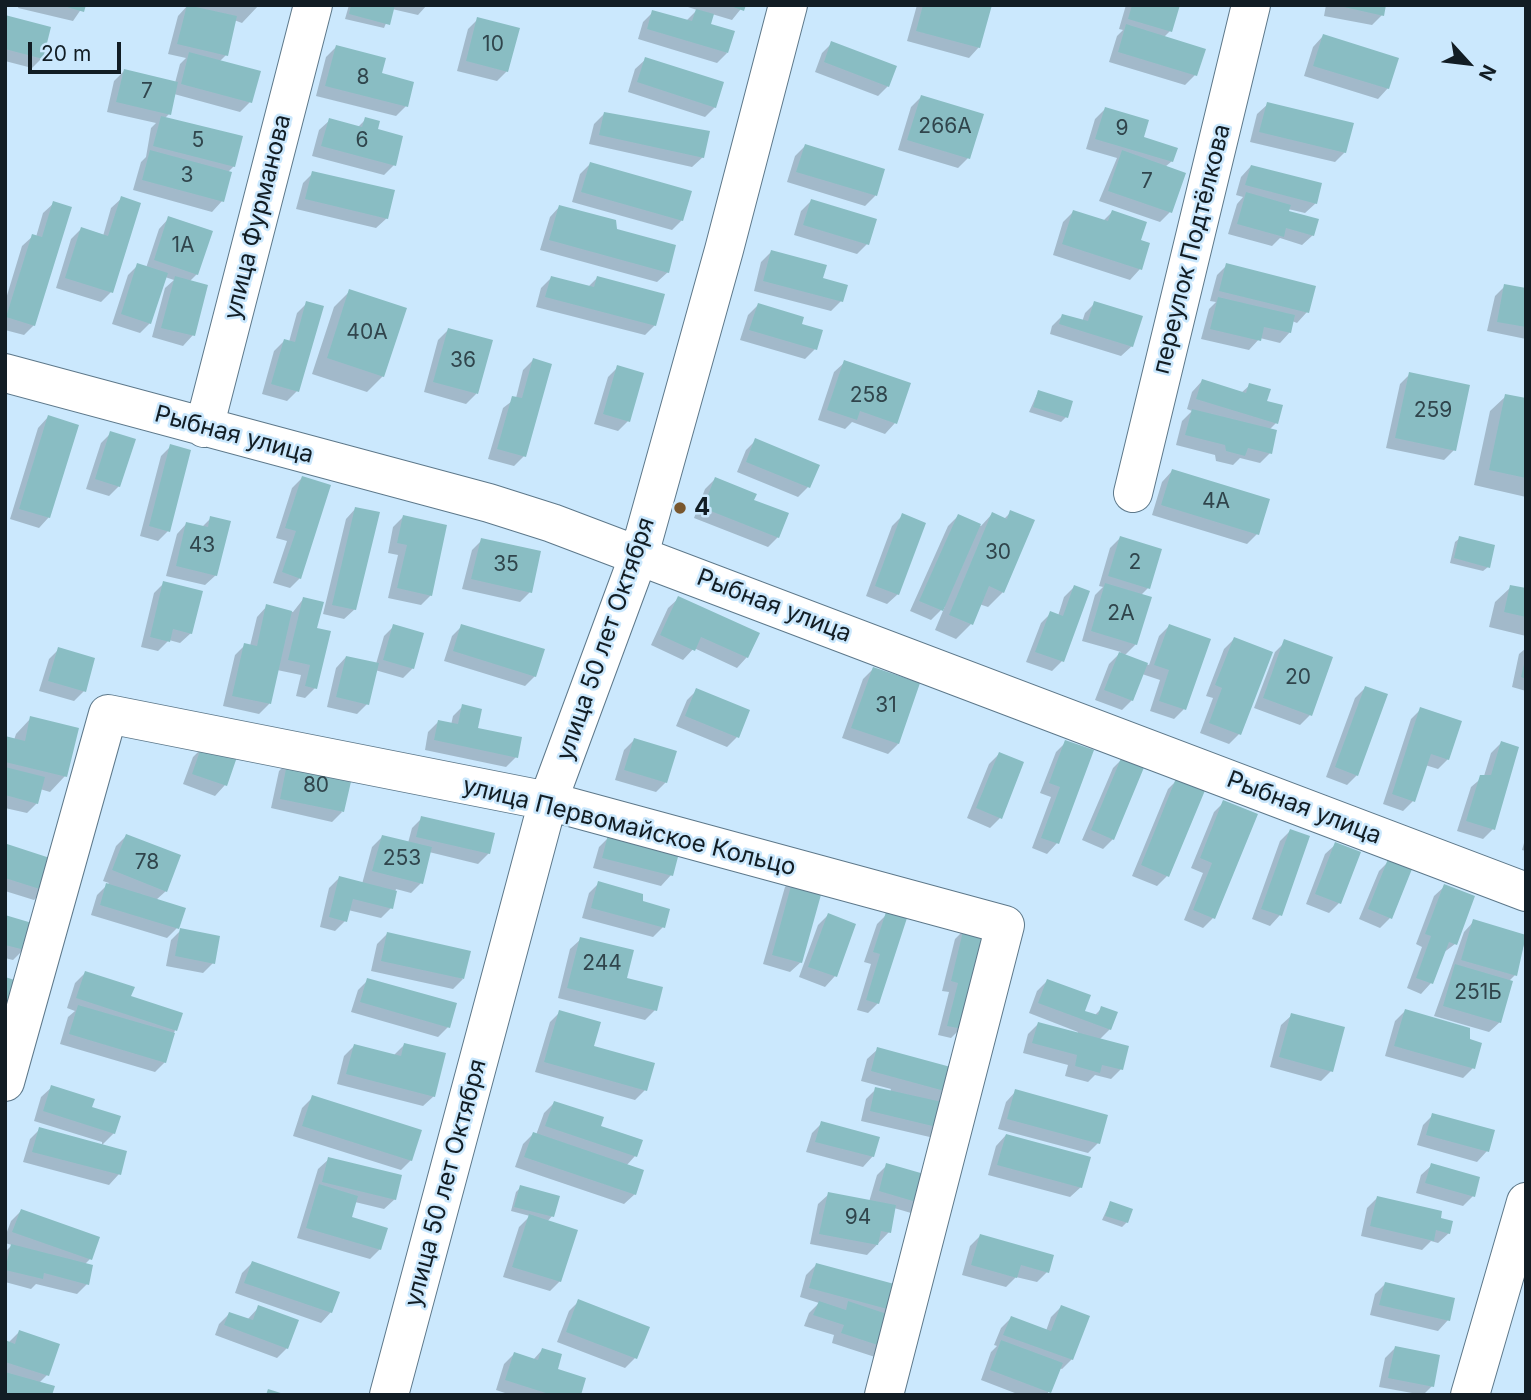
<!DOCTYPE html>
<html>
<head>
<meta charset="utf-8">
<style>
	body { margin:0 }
	#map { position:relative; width:1531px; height:1400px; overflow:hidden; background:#cbe8fd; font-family:Inter,sans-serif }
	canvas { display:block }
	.frame { position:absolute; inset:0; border:7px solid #121d24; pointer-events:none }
	.north { position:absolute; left:1433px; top:28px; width:70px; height:70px; -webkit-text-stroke:5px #cbe8fd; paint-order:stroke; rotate:117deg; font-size:19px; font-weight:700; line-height:28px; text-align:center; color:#121d24 }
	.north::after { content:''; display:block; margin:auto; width:24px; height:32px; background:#121d24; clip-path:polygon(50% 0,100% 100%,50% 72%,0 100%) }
	.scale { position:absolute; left:28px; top:42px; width:93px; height:32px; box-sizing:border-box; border:4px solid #121d24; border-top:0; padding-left:9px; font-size:21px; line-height:24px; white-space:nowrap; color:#121d24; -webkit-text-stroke:5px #cbe8fd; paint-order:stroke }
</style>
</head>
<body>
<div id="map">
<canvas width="1531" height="1400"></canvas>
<div class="frame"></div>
<div class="north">N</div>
<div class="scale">20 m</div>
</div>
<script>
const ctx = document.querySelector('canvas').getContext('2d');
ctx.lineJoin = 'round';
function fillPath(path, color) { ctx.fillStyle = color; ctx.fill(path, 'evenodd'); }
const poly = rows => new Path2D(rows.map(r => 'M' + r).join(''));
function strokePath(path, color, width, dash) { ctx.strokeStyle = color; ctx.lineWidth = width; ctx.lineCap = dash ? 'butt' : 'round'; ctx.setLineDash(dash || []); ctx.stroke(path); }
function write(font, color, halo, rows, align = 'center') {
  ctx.font = font + ' Inter,sans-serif'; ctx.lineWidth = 5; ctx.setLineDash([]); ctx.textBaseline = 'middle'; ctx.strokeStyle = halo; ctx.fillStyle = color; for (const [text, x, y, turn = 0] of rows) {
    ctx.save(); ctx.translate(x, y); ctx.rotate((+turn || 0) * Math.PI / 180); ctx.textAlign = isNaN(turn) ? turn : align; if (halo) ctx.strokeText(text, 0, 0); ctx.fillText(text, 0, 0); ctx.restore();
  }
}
fillPath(poly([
	[19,5,84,5,73,21,18,8],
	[188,5,259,5,242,23,234,20,226,55,219,62,250,102,240,112,174,94,169,114,164,119,234,166,227,173,222,201,212,212,133,190,141,162,146,157,151,128,156,123,107,112,114,81,124,71,175,83,180,64,186,58,168,54,178,16],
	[349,5,427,5,418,15,392,9,384,28,345,19],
	[682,5,744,5,732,20,712,14,709,25,727,53,717,63,638,39,643,22,653,12,686,21,697,10],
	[917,5,990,5,979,47,969,58,907,41],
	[1126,5,1178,5,1170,31,1164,37,1195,75,1185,85,1109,62,1117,36,1123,30,1119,29],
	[1326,5,1384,5,1382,15,1372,25,1324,16],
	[5,17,42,58,32,68,5,61],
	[478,19,507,71,497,81,457,71,468,29],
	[1323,36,1388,88,1378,99,1304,76,1313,47],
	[832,43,888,86,878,96,815,72,822,53],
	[336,47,379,75,406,106,396,116,316,96,326,57],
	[646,59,715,107,705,117,628,92,635,69],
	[921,97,968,158,958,168,898,150,911,107],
	[1268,104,1345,152,1335,162,1250,142,1257,114],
	[1105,109,1172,161,1165,167,1170,212,1160,222,1099,201,1117,158,1086,149,1095,119],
	[604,114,703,157,692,167,589,144,594,124],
	[366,119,375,130,394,165,384,175,312,156,319,130,330,120,357,128],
	[805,146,883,170,875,196,865,206,787,182,795,156],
	[590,164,682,220,672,230,572,202,580,174],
	[1251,166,1316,203,1305,213,1288,209,1286,212,1313,235,1302,245,1280,238,1272,246,1228,234,1237,204,1243,197,1236,195,1241,177],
	[313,173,387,218,376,228,296,209,303,183],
	[122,198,111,292,101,302,56,288,71,239,81,229,103,236,111,208],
	[811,201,867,244,857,254,794,235,801,211],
	[54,203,34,325,24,335,5,330,5,302,22,246,33,236,36,237,43,213],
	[560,206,615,231,668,272,657,282,540,250,550,217],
	[1073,212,1103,221,1112,212,1139,241,1148,244,1140,269,1130,280,1053,255,1063,222],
	[169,218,197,274,189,282,193,335,183,346,152,337,165,288,174,280,165,277,150,323,140,333,112,324,128,275,138,265,146,268,159,229],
	[771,252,821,279,841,301,831,311,754,291,761,262],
	[1227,265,1307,312,1297,323,1292,321,1290,332,1280,343,1260,338,1249,350,1201,339,1209,309,1216,302,1210,301,1217,275],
	[551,278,588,287,597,278,655,325,645,335,536,307,541,288],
	[1505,286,1526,290,1526,339,1487,331,1495,296],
	[350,291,383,376,367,392,312,374,334,307],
	[307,303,297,391,287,401,262,394,274,351,284,341,289,342,297,313],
	[1095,303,1132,346,1121,356,1050,334,1052,326,1062,316,1082,322,1085,313],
	[758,305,800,325,815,349,805,359,740,340,748,315],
	[448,330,491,341,476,394,466,404,424,392,438,340],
	[533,360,524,456,514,466,488,459,503,408,516,398,523,370],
	[845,362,895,423,885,434,852,422,845,429,818,420,834,372],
	[618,367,628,421,618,431,594,424,608,377],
	[1410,374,1454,450,1444,460,1386,448,1400,384],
	[1202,381,1241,393,1250,385,1265,402,1276,423,1269,430,1270,453,1260,463,1240,458,1233,465,1216,461,1215,455,1176,445,1182,421,1192,411,1187,409,1192,392],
	[1038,392,1066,417,1061,422,1029,412],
	[1506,396,1526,400,1526,497,1474,485,1490,411],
	[48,417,49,517,39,528,10,519,38,428],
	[111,433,119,486,109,496,86,489,101,443],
	[756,440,808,487,798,497,737,472,746,450],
	[171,446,168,531,158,541,140,536,161,456],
	[1172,471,1257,534,1247,544,1152,515,1162,482],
	[302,478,300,578,290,588,273,583,287,541,276,538,292,488],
	[715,479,752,501,778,537,768,547,694,518,705,489],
	[356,508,355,609,344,619,323,614,346,519],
	[1011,512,1003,592,988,607,979,604,971,624,956,639,935,630,945,606,931,620,910,611,948,526,958,516,981,526,992,514,1004,519],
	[903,515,898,594,887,604,866,596,892,526],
	[403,517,431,595,421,605,388,598,398,555,388,553,393,527],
	[211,518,216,575,205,585,166,576,177,534,187,523,202,527],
	[1120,538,1148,588,1141,595,1136,644,1124,656,1149,665,1159,636,1169,626,1184,709,1174,719,1150,711,1160,680,1142,674,1132,700,1122,710,1095,700,1109,664,1121,652,1082,641,1095,595,1103,587,1099,586,1110,548],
	[1460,538,1488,567,1483,571,1450,563,1455,542],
	[482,540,530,592,520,602,462,589,472,550],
	[164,583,191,633,180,643,169,640,158,651,141,647,154,593],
	[1074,587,1062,661,1052,671,1026,662,1041,623,1051,613,1058,616,1064,597],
	[1511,587,1526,590,1526,636,1489,627,1495,602],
	[304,598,315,629,315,688,305,698,296,696,301,675,277,670,269,704,259,714,223,706,235,655,245,645,250,646,257,617,267,606,293,612],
	[679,598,747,657,737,668,694,648,683,660,651,645,668,608],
	[394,626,413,668,403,678,375,670,367,704,357,714,327,707,336,668,346,657,376,664,384,636],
	[462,626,535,676,525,686,444,661,452,636],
	[1234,639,1239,734,1229,744,1200,733,1213,698,1206,696,1224,649],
	[1285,642,1310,715,1300,725,1254,708,1275,652],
	[1526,648,1526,691,1512,687,1519,654],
	[59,649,84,691,74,701,39,691,49,659],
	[873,669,898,744,888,754,842,738,863,679],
	[1365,688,1357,775,1347,785,1326,777,1355,698],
	[697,690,737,737,727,747,676,726,687,700],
	[463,706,476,729,516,757,506,767,425,750,428,732,438,722,451,725,453,716],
	[1421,709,1448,759,1438,769,1425,765,1413,801,1403,811,1383,804,1411,719],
	[31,718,65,776,50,792,40,789,37,803,27,813,5,808,5,738,14,740,16,734],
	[634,740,666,782,656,792,615,780,624,750],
	[1066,742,1092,751,1057,843,1047,854,1032,848,1051,797,1040,793,1056,752],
	[1501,743,1493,829,1483,839,1457,831,1471,787,1484,776,1491,753],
	[203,747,235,758,225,785,215,796,183,784,193,757],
	[999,754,1000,818,990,828,967,818,989,764],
	[1123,758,1113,839,1103,849,1082,840,1113,768],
	[289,761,342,812,332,822,271,808,279,771],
	[1178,779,1203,789,1167,876,1157,886,1132,876,1168,789],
	[1224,802,1213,918,1203,928,1184,920,1203,873,1191,868,1214,812],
	[422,818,489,853,478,864,429,852,421,883,411,893,396,889,391,908,381,918,348,910,345,921,335,931,320,927,329,888,339,878,362,884,372,847,382,837,408,843,412,828],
	[1290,831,1308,837,1280,915,1270,926,1252,919,1280,841],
	[126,836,166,891,156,900,177,928,167,938,91,915,97,895,109,883,103,881,116,846],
	[1526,836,1526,851,1522,850],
	[609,837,671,875,661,886,593,868,599,847],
	[1336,844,1339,903,1329,913,1306,904,1325,854],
	[8,846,44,890,34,900,5,891,5,849],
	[1389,861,1390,918,1380,928,1359,919,1379,871],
	[795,877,801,962,790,972,763,964,785,887],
	[599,883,642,903,663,927,653,937,582,918,589,893],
	[1445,886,1455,944,1443,953,1431,983,1421,994,1407,988,1422,947,1416,944,1434,896],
	[887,914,878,1003,868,1013,857,1010,871,964,864,962,877,924],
	[828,915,854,925,835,976,825,987,799,977,818,925],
	[5,917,23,950,13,960,5,958],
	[1474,921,1526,937,1515,975,1509,981,1500,1022,1489,1032,1434,1016,1464,932],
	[965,929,961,1028,951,1038,938,1035,949,992,942,991,955,939],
	[181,930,213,963,203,973,166,966,171,940],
	[387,934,463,979,453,989,371,971,377,944],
	[581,939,655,1010,645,1020,558,998,570,949],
	[85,973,129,997,180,1014,165,1062,155,1072,60,1044,68,1017,75,1011,67,1008,75,983],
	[368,980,448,1027,438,1037,351,1012,358,990],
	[1047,981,1083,1012,1094,1016,1102,1008,1110,1029,1099,1040,1121,1069,1111,1079,1095,1075,1088,1082,1065,1076,1068,1065,1023,1053,1028,1034,1038,1024,1077,1034,1078,1032,1029,1013,1037,991],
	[1405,1011,1473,1068,1463,1078,1385,1056,1395,1021],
	[560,1012,592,1048,645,1090,635,1100,535,1072,550,1022],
	[1292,1015,1331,1071,1321,1081,1270,1067,1281,1025],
	[404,1045,434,1096,423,1106,337,1084,344,1056,354,1046,393,1056],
	[878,1049,956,1071,934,1138,861,1121,866,1099,876,1089,890,1092,891,1089,861,1081,867,1059],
	[52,1087,90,1108,114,1133,102,1145,102,1142,34,1121,41,1097],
	[1016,1091,1098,1143,1088,1153,998,1129,1006,1102],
	[313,1097,411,1160,401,1170,293,1136,302,1108],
	[554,1103,599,1127,635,1156,626,1166,635,1194,624,1204,515,1167,523,1144,533,1134,536,1135,544,1113],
	[1433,1115,1487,1151,1477,1162,1417,1145,1423,1125],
	[822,1123,873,1156,863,1167,806,1152,812,1133],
	[40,1129,119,1174,109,1185,23,1162,30,1139],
	[1006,1135,1081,1187,1070,1197,988,1175,996,1146],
	[329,1159,395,1199,384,1209,355,1202,350,1218,380,1249,370,1259,297,1238,318,1169],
	[887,1165,929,1177,911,1213,894,1208,889,1232,867,1255,810,1244,818,1204,829,1194,869,1202,877,1175],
	[1432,1165,1473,1196,1463,1206,1416,1193,1421,1175],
	[521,1187,552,1216,547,1222,560,1281,550,1291,503,1277,519,1227,530,1216,511,1211,516,1192],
	[1377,1198,1439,1219,1449,1233,1438,1243,1431,1241,1422,1250,1361,1236,1367,1208],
	[1110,1203,1127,1222,1122,1227,1102,1220],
	[21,1211,90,1259,84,1265,87,1284,77,1294,36,1284,31,1289,5,1282,5,1252,12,1245,5,1243,5,1237,11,1221],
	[980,1236,1047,1272,1037,1282,1016,1277,1006,1287,962,1275,970,1246],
	[252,1263,331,1312,321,1323,235,1293,242,1273],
	[816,1265,890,1309,883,1315,875,1357,832,1343,834,1335,804,1326,809,1313,819,1303,800,1297,806,1275],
	[1385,1284,1448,1320,1438,1331,1370,1315,1375,1294],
	[579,1301,647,1328,635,1358,625,1368,557,1342,569,1311],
	[259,1307,287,1348,277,1358,215,1335,219,1324,229,1314,247,1320],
	[1061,1307,1072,1359,1062,1369,1059,1368,1047,1395,1020,1395,981,1380,991,1352,997,1346,994,1345,1001,1328,1011,1318,1046,1331,1051,1317],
	[19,1332,47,1375,39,1383,5,1395,5,1342,8,1343],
	[1395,1348,1432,1386,1423,1395,1379,1387,1385,1358],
	[542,1350,556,1370,579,1395,511,1395,496,1390,504,1364,514,1354,533,1360]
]), '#0003');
fillPath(poly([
	[60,5,86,5,84,12],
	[187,5,237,16,228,56,177,44],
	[351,5,395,5,390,25,349,14],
	[728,5,746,5,744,11],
	[923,5,992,5,980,48,916,31],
	[1132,5,1180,5,1172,32,1128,19],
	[1335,5,1386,5,1384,16],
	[696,9,714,14,711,24,735,31,728,53,647,29,652,10,692,21],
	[5,15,51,27,43,59,5,49],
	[477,17,520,28,508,72,466,61],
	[1126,24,1206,49,1197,76,1118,52],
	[1323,34,1399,58,1389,89,1313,66],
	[831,41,897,66,889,87,824,62],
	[336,45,386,58,382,73,414,82,408,107,325,86],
	[189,52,261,71,252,103,181,84],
	[645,57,724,82,716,108,637,82],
	[124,69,178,82,171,115,116,102],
	[921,95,984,114,970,159,907,140],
	[1267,102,1354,123,1346,153,1259,132],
	[1105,107,1149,120,1144,137,1178,148,1173,162,1095,139],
	[604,112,710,131,704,158,599,135],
	[161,116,243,136,235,167,153,146],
	[365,117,380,121,378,129,403,136,396,166,321,146,329,118,362,127],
	[805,144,885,169,877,196,796,172],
	[150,150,232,172,224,202,142,180],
	[1122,150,1186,173,1172,213,1108,191],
	[590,162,692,191,683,221,581,192],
	[1251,165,1322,183,1317,204,1245,185],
	[312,171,395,190,388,219,305,199],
	[1246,192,1291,205,1289,211,1319,219,1314,236,1286,228,1284,237,1237,224],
	[121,196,141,203,113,293,65,278,81,227,108,236],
	[811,199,877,219,869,245,803,225],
	[53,201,72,207,35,326,6,317,32,234,42,237],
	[559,205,616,220,617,229,676,245,669,273,549,240],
	[1073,210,1108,221,1112,210,1147,222,1141,240,1150,243,1142,270,1062,244],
	[168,216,213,231,198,275,154,260],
	[771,250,827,265,823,278,848,285,843,302,763,281],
	[137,263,168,273,151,324,121,314],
	[1226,263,1316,286,1309,313,1219,291],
	[175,276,208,285,195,336,161,328],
	[551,276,594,287,597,276,665,294,656,326,545,297],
	[1504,284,1526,288,1526,327,1497,322],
	[349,289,407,308,384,377,327,358],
	[1218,297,1295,315,1291,333,1264,327,1261,341,1210,329],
	[306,301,324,306,299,392,271,384,284,339,295,342],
	[1094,301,1143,316,1133,347,1059,324,1062,314,1088,321],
	[758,303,804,317,802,324,823,330,817,350,749,330],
	[448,328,493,340,478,394,433,382],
	[533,358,552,364,526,457,497,449,512,396,522,398],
	[844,360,911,383,897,424,860,411,857,420,827,410],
	[617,365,644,373,630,422,603,414],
	[1409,372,1470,385,1456,451,1395,438],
	[1202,379,1246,393,1249,383,1271,389,1267,401,1283,405,1278,424,1196,399],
	[1038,390,1073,401,1068,418,1033,407],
	[1505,394,1526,398,1526,478,1489,470],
	[1192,409,1277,430,1272,454,1248,448,1245,456,1226,451,1225,445,1185,435],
	[48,415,79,425,50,518,19,509],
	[110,431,136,439,120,487,95,479],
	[755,438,820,465,810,488,746,462],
	[170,444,191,450,170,532,149,526],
	[1172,469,1270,499,1259,535,1161,505],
	[302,476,331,485,301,579,282,572,296,531,285,528],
	[715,477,757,494,754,500,789,513,779,538,703,508],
	[355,507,380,512,356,610,332,605],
	[1010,510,1035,520,1004,593,989,586,973,625,949,615,992,512,1007,519],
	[902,513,926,523,899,595,875,586],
	[958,514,981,524,943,611,919,601],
	[403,515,447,525,432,596,397,588,407,545,397,543],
	[210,516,231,521,217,576,176,566,186,522,208,527],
	[1120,536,1162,549,1150,589,1108,576],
	[1459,536,1495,545,1490,568,1454,558],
	[481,538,541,551,532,593,471,579],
	[163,581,203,591,192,634,173,629,170,642,150,637],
	[1105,583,1152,597,1137,645,1091,631],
	[1074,585,1090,591,1064,662,1035,652,1050,611,1063,616],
	[1510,585,1526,588,1526,617,1504,612],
	[678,596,760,633,748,658,701,637,695,651,660,635],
	[303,597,324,602,317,628,331,631,317,689,305,686,310,665,288,660],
	[266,604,292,611,271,704,232,696,244,643,257,646],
	[393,624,424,633,414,669,383,660],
	[461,624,545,649,536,677,453,651],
	[1169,624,1211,639,1186,710,1159,701,1169,670,1154,665],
	[1234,637,1273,652,1241,735,1209,723,1222,688,1215,685],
	[1284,639,1333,657,1312,716,1263,698],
	[58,647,95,658,86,692,48,681],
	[1119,652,1148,663,1133,701,1104,690],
	[346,656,379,663,369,705,336,697],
	[1525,660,1526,660,1526,679,1521,677],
	[873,667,920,683,899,744,851,728],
	[1365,686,1388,694,1358,776,1335,767],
	[696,688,750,710,739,738,685,716],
	[462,704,482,709,478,728,522,737,518,758,434,740,438,720,458,724],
	[1420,707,1462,721,1449,760,1431,754,1415,802,1392,794],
	[30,716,79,728,67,777,5,762,5,736,25,741],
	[634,738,677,751,667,783,624,770],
	[1065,740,1094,750,1059,844,1041,838,1060,787,1049,783],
	[1501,741,1519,747,1495,830,1466,821,1480,775,1491,775],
	[202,745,237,757,227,786,192,774],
	[999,752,1024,762,1002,819,976,808],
	[1122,756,1145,765,1114,840,1091,830],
	[288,759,353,773,344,812,280,799],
	[5,767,45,777,38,804,5,795],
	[1177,776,1206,788,1169,877,1141,865],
	[1223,800,1258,814,1215,919,1193,910,1212,863,1200,858],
	[421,816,495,833,490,854,416,837],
	[1290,829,1310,836,1282,916,1261,909],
	[126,834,181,855,167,892,112,870],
	[382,835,432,847,423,884,372,871],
	[608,835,679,853,673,876,602,858],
	[1335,842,1361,852,1341,904,1315,894],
	[7,844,56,860,46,891,5,878],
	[1388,859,1412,869,1392,919,1368,909],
	[794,875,824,884,802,963,772,955],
	[339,876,397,891,393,909,353,899,347,922,329,917],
	[598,881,643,894,643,901,670,909,665,928,591,908],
	[106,883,186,908,179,929,100,905],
	[1444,884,1475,896,1457,945,1449,942,1433,984,1416,978,1431,936,1425,934],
	[886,912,907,918,879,1004,866,1000,880,954,873,952],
	[828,913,856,924,837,977,808,967],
	[5,915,32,923,25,950,5,945],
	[1473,919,1526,935,1517,976,1461,960],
	[964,927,991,933,963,1029,947,1026,958,983,951,981],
	[180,928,220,936,215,964,175,956],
	[387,932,471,951,464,979,381,961],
	[580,937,634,950,627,978,663,987,657,1011,567,988],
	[1455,964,1513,981,1501,1023,1443,1006],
	[85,971,135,987,131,996,183,1013,177,1031,76,998],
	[5,977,24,983,5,1013],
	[367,978,457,1003,450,1028,360,1002],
	[1047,979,1091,995,1085,1011,1098,1015,1101,1006,1118,1012,1111,1030,1038,1003],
	[78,1005,175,1033,166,1063,69,1034],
	[1405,1009,1470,1028,1470,1039,1482,1043,1475,1069,1394,1046],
	[559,1010,601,1022,594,1046,655,1063,647,1091,544,1062],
	[1291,1013,1345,1027,1333,1072,1279,1057],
	[1038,1022,1129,1046,1123,1070,1102,1065,1100,1073,1075,1066,1077,1055,1032,1043],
	[404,1043,446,1053,435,1097,346,1074,354,1044,401,1056],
	[877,1047,958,1069,952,1093,871,1071],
	[51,1085,95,1099,92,1107,121,1116,115,1134,43,1111],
	[875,1087,951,1104,945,1129,870,1111],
	[1015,1089,1108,1115,1100,1144,1007,1119],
	[312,1095,422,1130,412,1161,302,1126],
	[554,1101,604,1117,601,1126,643,1140,637,1157,545,1126],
	[1432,1113,1495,1130,1489,1152,1426,1135],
	[821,1121,880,1137,874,1157,815,1142],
	[39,1127,127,1151,121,1175,32,1152],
	[533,1132,644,1170,636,1195,524,1157],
	[1006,1134,1091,1157,1082,1188,997,1165],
	[328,1157,402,1175,396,1200,322,1182],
	[886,1163,931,1176,923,1204,879,1191],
	[1431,1163,1480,1177,1475,1197,1425,1183],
	[319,1184,358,1196,352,1217,388,1228,381,1250,306,1228],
	[520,1185,560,1196,554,1217,514,1207],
	[828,1192,896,1205,891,1233,881,1231,878,1245,819,1234],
	[1377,1196,1442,1211,1441,1218,1453,1221,1450,1234,1436,1230,1434,1241,1370,1226],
	[1110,1201,1133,1209,1128,1223,1105,1216],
	[21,1209,100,1237,92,1260,12,1232],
	[529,1214,578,1230,561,1282,512,1267],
	[980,1234,1054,1255,1049,1273,1021,1265,1017,1278,971,1265],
	[11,1244,93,1265,89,1285,44,1273,43,1279,5,1270],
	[252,1261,340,1292,332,1313,244,1283],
	[816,1263,898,1285,891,1310,809,1288],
	[1385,1282,1455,1298,1450,1321,1379,1305],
	[578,1299,650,1327,637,1359,566,1332],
	[819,1301,846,1310,848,1301,896,1317,887,1348,841,1333,844,1325,813,1315],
	[258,1305,299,1320,288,1349,224,1325,229,1312,253,1320],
	[1061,1305,1090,1316,1073,1360,1003,1335,1011,1316,1051,1331],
	[19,1330,60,1344,49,1376,5,1362,5,1340,15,1344],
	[1001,1340,1063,1363,1051,1393,990,1370],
	[1395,1346,1440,1355,1434,1387,1388,1378],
	[542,1348,562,1354,558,1369,586,1378,581,1395,552,1395,505,1380,514,1352,538,1360],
	[5,1372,55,1386,52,1395,5,1395],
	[268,1389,284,1394,283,1395,266,1395]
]), '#89bdc3');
const minor = poly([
	[5,373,489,503,552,523,1526,892],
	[204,428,313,5],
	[1133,493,1251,5],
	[5,1082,108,714,548,801,1005,925,884,1395],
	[389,1395,548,801,639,555,724,250,788,5],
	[1470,1395,1526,1202]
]);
strokePath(minor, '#5d788a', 40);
strokePath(minor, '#fff', 38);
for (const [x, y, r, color] of [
	[680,508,7,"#79572e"]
]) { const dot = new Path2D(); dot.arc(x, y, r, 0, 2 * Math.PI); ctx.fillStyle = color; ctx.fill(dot); strokePath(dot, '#cbe8fd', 2.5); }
write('21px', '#30454c', null, [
	["10",493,45],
	["8",363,78],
	["7",147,92],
	["266А",945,127],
	["9",1122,129],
	["5",198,141],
	["6",362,141],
	["3",187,176],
	["7",1147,182],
	["1А",183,246],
	["40А",367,333],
	["36",463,361],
	["258",869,396],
	["259",1433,411],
	["4А",1216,502],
	["43",202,546],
	["30",998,553],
	["2",1135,563],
	["35",506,565],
	["2А",1121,614],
	["20",1298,678],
	["31",886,706],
	["80",316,786],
	["253",402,859],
	["78",147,863],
	["244",602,964],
	["251Б",1478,993],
	["94",858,1218]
]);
write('24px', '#121d24', '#cbe8fd', [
	["улица Фурманова",258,217,-76],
	["переулок Подтёлкова",1192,249,-76],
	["Рыбная улица",234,435,15],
	["Рыбная улица",774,606,21],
	["улица 50 лет Октября",606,639,-71],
	["Рыбная улица",1304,808,21],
	["улица Первомайское Кольцо",629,827,14],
	["улица 50 лет Октября",446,1183,-75]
]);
write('bold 24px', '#121d24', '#cbe8fd', [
	["4",694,508]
], 'left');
</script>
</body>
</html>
